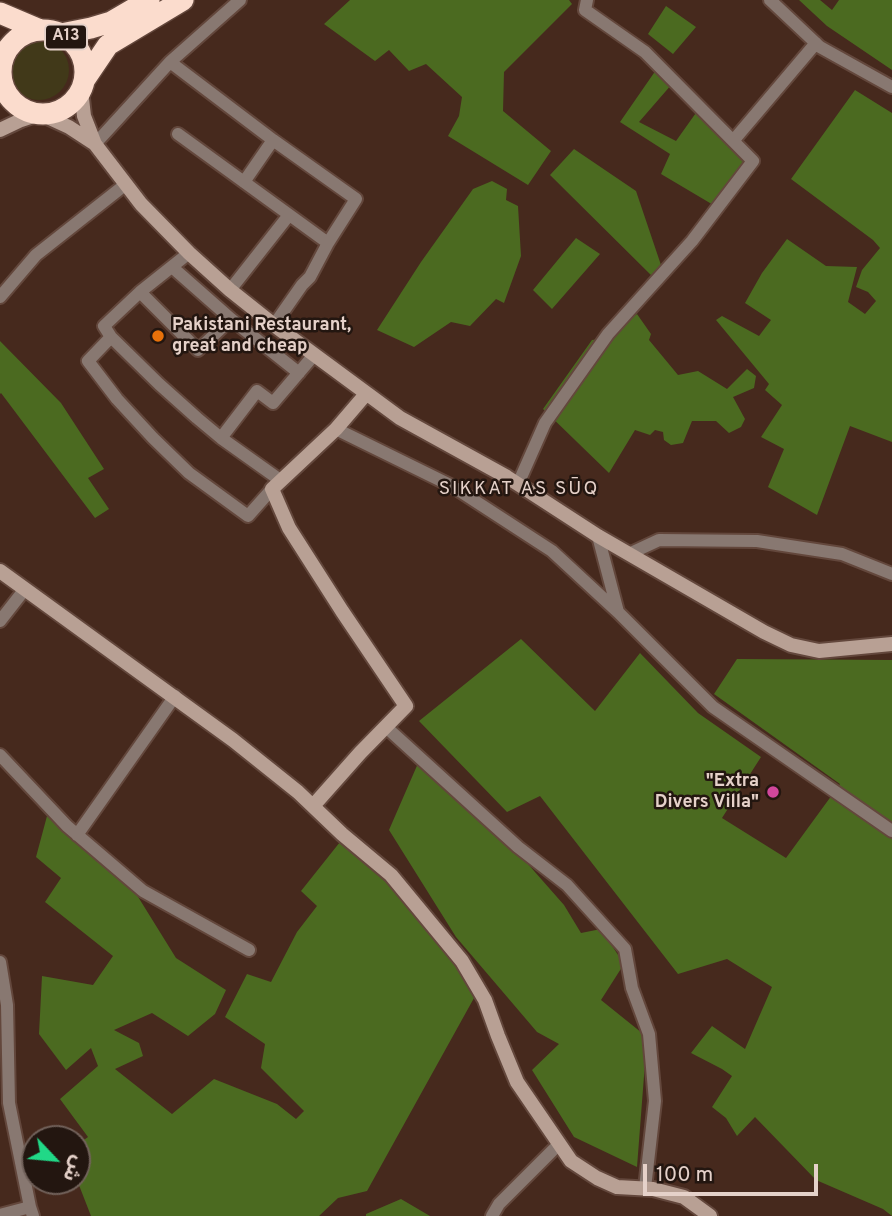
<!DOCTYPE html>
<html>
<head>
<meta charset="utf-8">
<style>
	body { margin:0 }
	#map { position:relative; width:892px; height:1216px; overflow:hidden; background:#46291d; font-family:Overpass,"Noto Sans Arabic",sans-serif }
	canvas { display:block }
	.north { position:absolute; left:21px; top:1125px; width:70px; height:70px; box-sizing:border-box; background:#231610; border:2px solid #71615a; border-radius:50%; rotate:116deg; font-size:19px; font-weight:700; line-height:28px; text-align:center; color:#e5d1c9 }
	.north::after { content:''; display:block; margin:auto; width:24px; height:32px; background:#21d887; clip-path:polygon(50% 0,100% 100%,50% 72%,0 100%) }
	.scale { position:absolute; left:643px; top:1164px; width:175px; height:32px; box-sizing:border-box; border:4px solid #e5d1c9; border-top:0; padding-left:9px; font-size:21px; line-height:24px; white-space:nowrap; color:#e5d1c9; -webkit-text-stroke:5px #231610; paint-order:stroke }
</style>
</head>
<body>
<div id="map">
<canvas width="892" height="1216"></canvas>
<div class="north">ش</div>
<div class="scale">100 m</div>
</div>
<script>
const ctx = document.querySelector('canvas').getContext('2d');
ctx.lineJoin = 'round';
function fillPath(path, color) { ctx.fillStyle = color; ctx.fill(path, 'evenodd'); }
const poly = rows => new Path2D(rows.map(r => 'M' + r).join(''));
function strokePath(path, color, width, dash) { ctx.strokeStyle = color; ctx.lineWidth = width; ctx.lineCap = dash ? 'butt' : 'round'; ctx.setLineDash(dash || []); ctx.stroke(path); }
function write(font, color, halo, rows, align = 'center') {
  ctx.font = font + ' Overpass,sans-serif'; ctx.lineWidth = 5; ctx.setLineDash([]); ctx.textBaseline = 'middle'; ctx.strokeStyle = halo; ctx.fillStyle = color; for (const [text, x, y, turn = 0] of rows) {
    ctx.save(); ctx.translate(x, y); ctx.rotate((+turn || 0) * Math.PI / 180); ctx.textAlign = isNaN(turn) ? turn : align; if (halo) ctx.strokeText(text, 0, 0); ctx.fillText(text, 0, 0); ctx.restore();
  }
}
fillPath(poly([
	[350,0,569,0,572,4,504,72,503,111,551,151,528,185,448,136,459,116,462,97,426,64,409,71,389,50,375,61,324,24],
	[799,0,820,0,832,10,839,0,892,0,892,70,827,26],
	[666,6,696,27,673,54,648,34],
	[656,70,672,84,639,122,676,141,698,110,746,160,715,206,661,174,670,154,620,122],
	[855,90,892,113,892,442,850,426,817,515,768,487,784,449,761,437,782,405,765,390,769,384,716,320,722,316,759,336,771,320,745,303,762,273,787,239,826,266,857,267,848,302,865,314,876,301,868,292,856,287,862,270,880,248,873,240,791,179],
	[574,149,636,191,662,268,657,281,550,175],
	[492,181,507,189,506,200,518,206,521,256,504,303,496,299,470,326,451,322,414,347,377,330,421,262,473,189],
	[576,238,600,254,552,309,533,290],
	[637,314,651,334,649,340,678,375,698,371,727,389,747,369,756,376,754,388,733,397,745,419,741,427,729,433,716,421,692,421,683,443,671,445,664,440,663,432,655,430,650,435,635,430,609,473,543,409,592,340,599,339],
	[0,341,61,403,104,469,88,478,109,509,95,518,1,393,0,394],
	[521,639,595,711,640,653,698,713,761,757,722,818,786,858,840,784,714,694,737,659,892,660,892,1216,883,1209,816,1180,755,1117,737,1136,726,1118,712,1107,732,1076,722,1069,691,1053,712,1026,745,1049,772,987,727,959,678,974,540,796,507,812,419,721],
	[419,761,498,830,564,905,581,933,601,929,624,964,601,1000,647,1037,637,1167,574,1137,532,1070,559,1044,537,1032,456,937,389,830],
	[47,816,127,879,176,958,226,990,215,1014,188,1036,152,1013,114,1030,139,1043,143,1056,115,1069,172,1114,214,1079,277,1104,296,1119,304,1111,261,1068,265,1044,225,1017,247,974,271,982,297,932,317,906,301,891,340,842,387,883,455,964,474,998,367,1191,338,1198,319,1216,91,1216,77,1180,77,1145,88,1137,60,1099,98,1066,91,1048,66,1070,39,1034,42,976,93,985,113,956,45,902,61,878,36,857],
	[401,1199,430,1216,366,1216,366,1214]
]), '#4b6a20');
fillPath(poly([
	'9 70a30 30 0 1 1 60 0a30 30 0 1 1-60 0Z'
]), '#413919');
const street = poly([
	[770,0,820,47,892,87],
	[170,62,273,140,356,199,328,243,310,277,302,285,274,325],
	[178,134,328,243],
	[733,141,816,43],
	[95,144,170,62,240,0],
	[244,182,273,140],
	[189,253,140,292,104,326,111,337,88,361,117,399,153,438,189,473,248,516,272,489],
	[172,267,231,319,299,373],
	[230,290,289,215],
	[140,292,198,350,231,319],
	[0,297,36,255,126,184],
	[111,337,159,384,197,418,221,438,280,480],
	[336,429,452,486,552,551,618,612],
	[221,438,257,391,273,403,314,355],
	[518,484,545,423,608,334,692,241,753,161,645,52,585,10,587,0],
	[598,536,618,612,713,707,892,831],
	[629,554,659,540,757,541,842,554,892,574],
	[0,621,25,589],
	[386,727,518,847,567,885,625,949,632,988,649,1034,655,1101,645,1188],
	[0,755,67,826,143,891,249,950],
	[77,835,175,696],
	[0,962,7,1005,9,1103,30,1207,33,1216],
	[0,1215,30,1207],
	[492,1216,499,1204,559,1144]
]);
const secondary = poly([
	[81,90,84,116,95,144,141,204,189,253,230,290,274,325,400,418,507,477,598,536,764,632,791,645,819,651,892,644],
	[0,92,3,84],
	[43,115,69,127,95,144],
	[0,130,21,120,39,114],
	[0,571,233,740,298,792,342,834,391,875,462,961,485,1000,498,1036,517,1082,571,1161,597,1178,617,1187,653,1189,684,1197,710,1216],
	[313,806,360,753,406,706,342,611,289,528,272,489,336,429,366,394]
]);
const highway = poly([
	[0,13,40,30],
	'1 72a42 42 0 1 1 84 0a42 42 0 1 1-84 0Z',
	[61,34,91,28,111,22,149,0],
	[85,79,108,45,183,0]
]);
strokePath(street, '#63473c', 16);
strokePath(secondary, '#63473c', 18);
strokePath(highway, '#63473c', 24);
strokePath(street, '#887871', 12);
strokePath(secondary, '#b8a094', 14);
strokePath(highway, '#fbdccd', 21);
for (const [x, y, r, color] of [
	[158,336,7,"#e8710a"],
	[773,792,7,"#d1479c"]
]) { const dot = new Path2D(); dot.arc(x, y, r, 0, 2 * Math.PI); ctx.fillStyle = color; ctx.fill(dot); strokePath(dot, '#231610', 2.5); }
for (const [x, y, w] of [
	[66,37,42]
]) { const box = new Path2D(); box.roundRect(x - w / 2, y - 12.5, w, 25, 5); ctx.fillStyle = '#231610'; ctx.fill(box); strokePath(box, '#e5d1c9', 2); }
write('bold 16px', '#e5d1c9', null, [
	["A13",66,37]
]);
write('bold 18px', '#e5d1c9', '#231610', [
	["Pakistani Restaurant,",172,326],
	["great and cheap",172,347],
	["\"Extra",759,782,"right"],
	["Divers Villa\"",759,803,"right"]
], 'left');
ctx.letterSpacing = '2px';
write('19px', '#e5d1c9', '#231610', [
	["SIKKAT AS SŪQ",519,490]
]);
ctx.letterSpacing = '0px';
</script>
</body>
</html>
